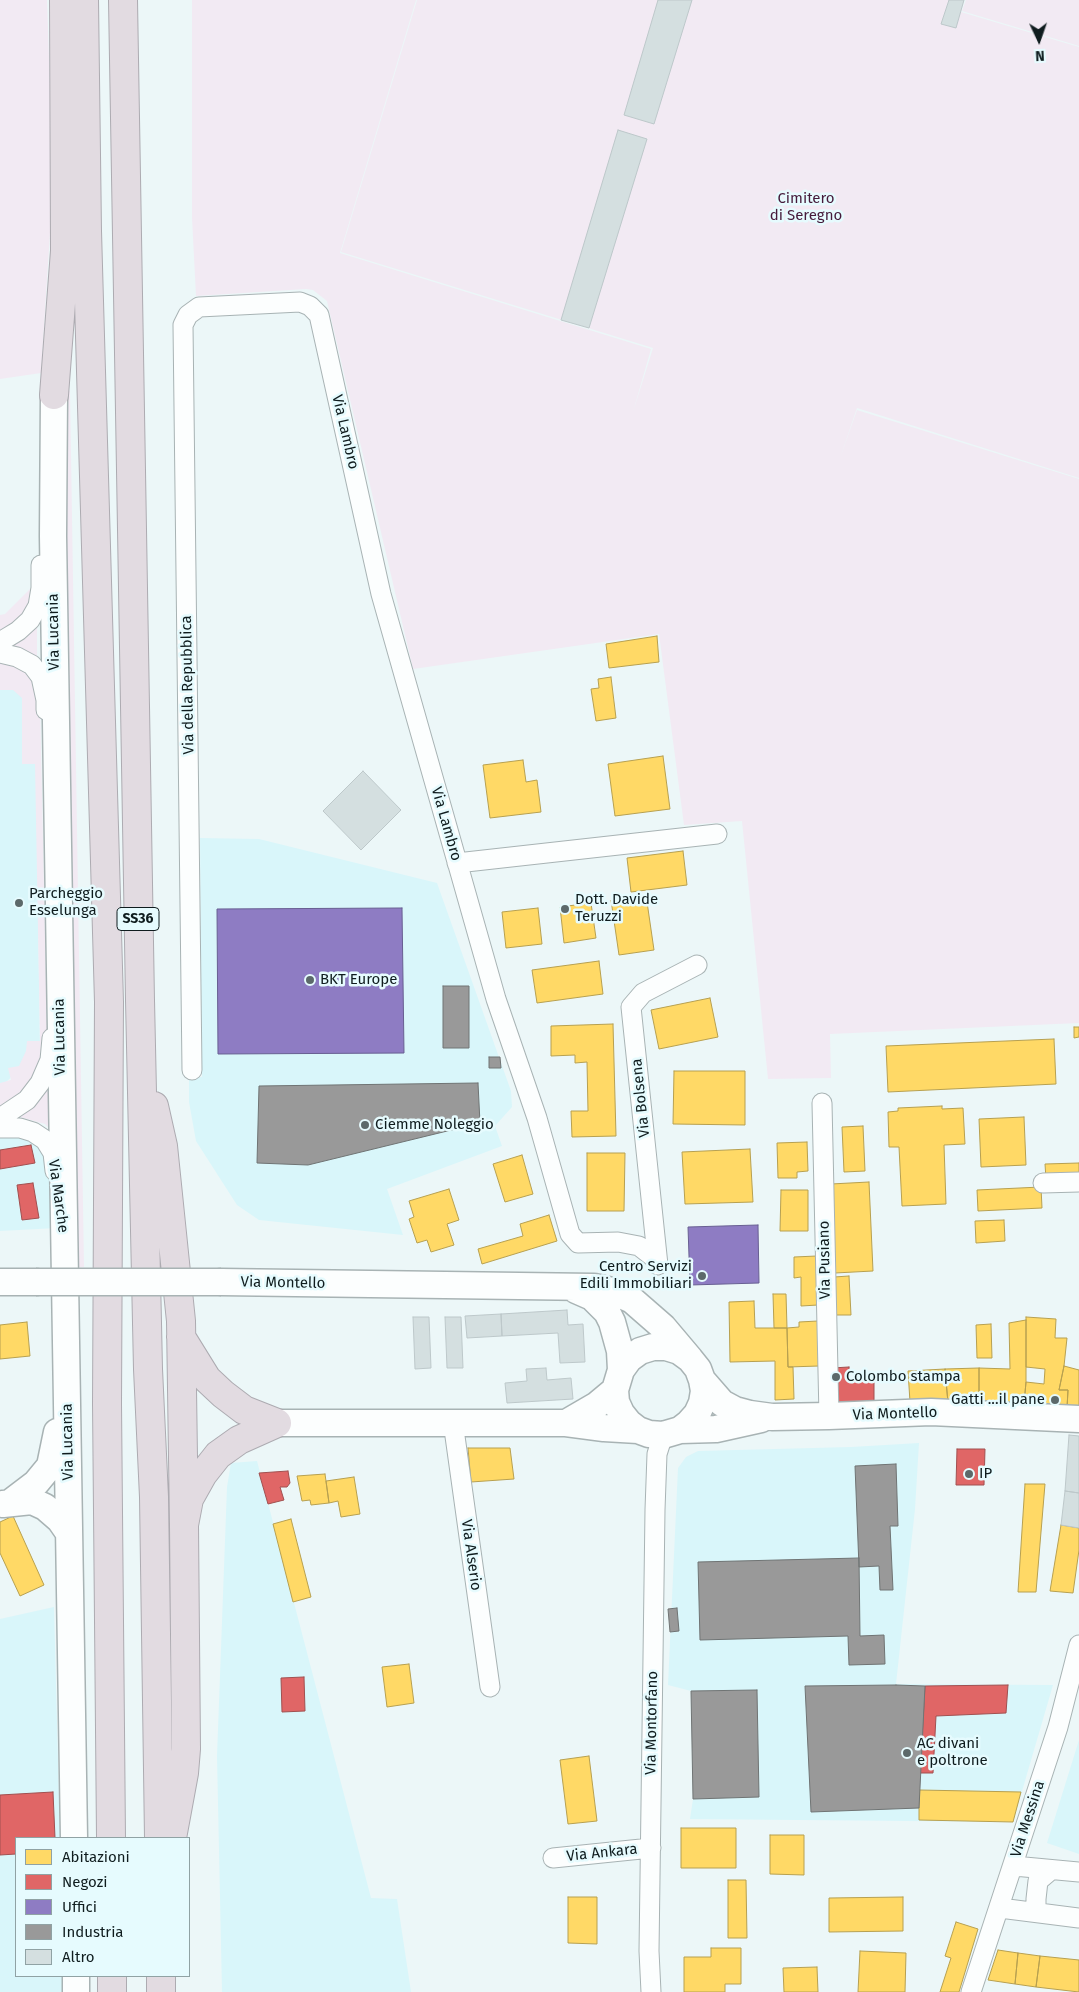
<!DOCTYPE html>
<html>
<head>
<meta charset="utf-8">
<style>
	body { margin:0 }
	#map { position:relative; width:1079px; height:1992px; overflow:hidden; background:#ecf7f8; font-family:"Fira Sans",sans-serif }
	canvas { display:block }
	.legend { position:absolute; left:15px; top:1837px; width:175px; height:140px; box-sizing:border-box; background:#e6fbfe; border:1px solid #90a2a4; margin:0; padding:6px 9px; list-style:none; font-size:15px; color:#0f1c1e }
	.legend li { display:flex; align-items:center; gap:10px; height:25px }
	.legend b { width:25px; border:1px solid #90a2a4 }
	.north { position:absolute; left:1014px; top:15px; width:50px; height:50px; -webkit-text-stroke:4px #e6fbfe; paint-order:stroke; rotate:177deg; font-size:14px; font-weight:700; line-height:20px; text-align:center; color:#0f1c1e }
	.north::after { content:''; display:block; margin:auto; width:18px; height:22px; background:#0f1c1e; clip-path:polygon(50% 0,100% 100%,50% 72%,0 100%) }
</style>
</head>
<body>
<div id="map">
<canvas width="1079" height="1992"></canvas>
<ul class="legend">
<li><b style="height:14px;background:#ffd966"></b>Abitazioni</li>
<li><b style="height:14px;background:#e06666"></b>Negozi</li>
<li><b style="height:14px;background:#8e7cc3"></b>Uffici</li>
<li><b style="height:14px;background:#999"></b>Industria</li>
<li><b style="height:14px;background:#d4dfe0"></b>Altro</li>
</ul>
<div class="north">N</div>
</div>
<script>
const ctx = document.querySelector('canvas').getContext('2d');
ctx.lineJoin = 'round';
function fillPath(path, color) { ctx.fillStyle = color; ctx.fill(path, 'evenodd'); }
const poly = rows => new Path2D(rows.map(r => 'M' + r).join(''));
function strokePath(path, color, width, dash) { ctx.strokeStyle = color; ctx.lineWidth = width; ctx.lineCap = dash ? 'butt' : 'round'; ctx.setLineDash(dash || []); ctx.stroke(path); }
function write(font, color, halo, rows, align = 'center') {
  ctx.font = font + ' "Fira Sans",sans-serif'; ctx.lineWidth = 5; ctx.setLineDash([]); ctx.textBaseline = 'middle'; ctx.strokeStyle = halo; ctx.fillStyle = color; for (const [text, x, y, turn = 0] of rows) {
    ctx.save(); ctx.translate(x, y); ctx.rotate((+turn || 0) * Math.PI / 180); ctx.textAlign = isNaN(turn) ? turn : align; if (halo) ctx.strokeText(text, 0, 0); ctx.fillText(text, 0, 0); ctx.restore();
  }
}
fillPath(poly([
	[0,677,35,703,40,1049,0,1088],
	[200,838,259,839,437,883,511,1091,512,1107,495,1126,502,1146,387,1189,403,1235,259,1220,237,1205,196,1141,189,1102,189,1078,202,1077],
	[0,1133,32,1137,47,1154,57,1228,0,1231],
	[919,1443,915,1509,896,1684,1053,1685,1013,1822,690,1819,693,1799,691,1691,668,1685,678,1468,686,1457,698,1451,851,1447],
	[257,1461,371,1898,397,1899,411,1992,222,1992,217,1756,227,1487,231,1463],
	[54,1607,60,1838,16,1838,16,1976,63,1976,64,1992,0,1992,0,1619],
	[1079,1740,1079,1854,1047,1843]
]), '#d9f6fa');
fillPath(poly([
	[0,0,47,0,52,143,50,233,41,373,0,379],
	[192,0,416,0,340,253,651,349,633,412,653,348,341,252,417,0,964,0,961,12,1079,47,1079,478,857,408,840,458,857,410,1079,479,1079,1023,830,1034,831,1078,768,1079,742,821,684,825,659,634,413,669,327,301,313,290,306,289,196,296,192,218],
	[966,0,1079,0,1079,46,962,11],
	[64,390,70,391,84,1267,71,1268],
	[34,585,26,614,0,634,0,615,5,614],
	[34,627,37,628,37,656,34,657,12,646,11,643],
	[0,661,29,672,36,684,40,703,47,1030,40,1067,28,1086,13,1099,0,1107,0,1083,11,1080,8,1068,19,1066,26,1051,27,1041,40,1041,35,764,22,764,22,698,13,690,0,690],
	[50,1084,51,1130,45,1124,20,1117,20,1113]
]), '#f2eaf3');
const homes = poly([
	[657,636,659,662,609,668,606,644,657,636],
	[611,677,616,718,596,721,591,689,599,688,598,679,611,677],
	[663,756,670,809,615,816,608,764,663,756],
	[523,760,526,782,537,780,541,812,490,818,483,765,523,760],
	[683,851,687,885,631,892,627,858,683,851],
	[646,895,654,950,619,955,611,900,646,895],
	[591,903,596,938,564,943,560,907,591,903],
	[538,908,542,944,506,948,502,912,538,908],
	[599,961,603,994,537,1003,532,970,599,961],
	[710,998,718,1037,659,1049,651,1010,710,998],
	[613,1024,616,1136,572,1137,571,1111,588,1111,587,1062,575,1063,575,1055,551,1056,551,1026,613,1024],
	[1074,1027,1079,1027,1079,1037,1074,1038,1074,1027],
	[1054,1039,1056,1084,888,1092,886,1046,1054,1039],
	[674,1071,745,1071,745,1125,673,1124,674,1071],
	[942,1106,942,1109,963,1108,965,1144,944,1145,946,1204,902,1206,899,1147,889,1147,888,1112,898,1111,898,1108,942,1106],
	[1024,1117,1026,1165,981,1167,979,1119,1024,1117],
	[863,1126,865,1171,844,1172,842,1127,863,1126],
	[807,1142,808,1171,797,1172,797,1178,778,1178,777,1143,807,1142],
	[750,1149,753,1202,685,1204,682,1152,750,1149],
	[587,1153,625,1153,624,1211,587,1211,587,1153],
	[522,1155,533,1194,505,1202,493,1164,522,1155],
	[1079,1163,1079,1178,1046,1179,1045,1164,1079,1163],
	[869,1182,873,1271,835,1273,831,1184,869,1182],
	[1041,1187,1042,1208,978,1211,977,1190,1041,1187],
	[449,1189,459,1220,447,1224,454,1245,431,1252,427,1240,417,1243,409,1219,414,1217,409,1201,449,1189],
	[781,1190,808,1190,808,1231,780,1231,781,1190],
	[549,1215,557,1241,482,1264,478,1249,523,1236,520,1224,549,1215],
	[1004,1220,1005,1241,976,1243,975,1221,1004,1220],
	[817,1256,818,1305,801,1306,801,1277,794,1278,794,1257,817,1256],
	[849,1276,851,1315,835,1315,834,1277,849,1276],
	[773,1294,786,1294,787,1328,774,1328,773,1294],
	[754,1301,755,1328,787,1328,788,1367,793,1367,794,1399,775,1400,775,1361,730,1362,729,1302,754,1301],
	[1026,1317,1056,1319,1055,1338,1067,1338,1064,1366,1059,1390,1068,1390,1067,1408,1024,1404,1026,1382,1044,1384,1045,1369,1026,1367,1026,1317],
	[1026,1320,1026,1382,1024,1404,979,1403,979,1368,1010,1369,1009,1323,1026,1320],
	[818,1321,819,1366,788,1367,787,1328,799,1327,799,1322,818,1321],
	[27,1322,30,1356,0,1359,0,1325,27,1322],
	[991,1324,992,1358,977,1358,976,1325,991,1324],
	[1064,1366,1079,1370,1079,1408,1067,1408,1068,1390,1059,1390,1064,1366],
	[979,1368,979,1403,948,1403,945,1369,979,1368],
	[945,1369,948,1403,910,1402,908,1371,945,1369],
	[468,1448,510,1448,514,1479,471,1482,468,1448],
	[325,1474,329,1503,311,1505,310,1500,302,1501,297,1476,325,1474],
	[354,1477,360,1514,341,1517,338,1501,329,1503,326,1481,354,1477],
	[1025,1484,1045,1484,1036,1592,1018,1592,1025,1484],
	[13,1516,44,1585,20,1596,0,1553,0,1522,13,1516],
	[291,1519,311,1597,293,1602,273,1524,291,1519],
	[1061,1525,1079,1528,1079,1550,1073,1593,1050,1591,1061,1525],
	[409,1664,414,1703,387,1707,382,1667,409,1664],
	[589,1756,597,1821,568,1824,560,1760,589,1756],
	[919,1790,1021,1792,1013,1822,919,1820,919,1790],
	[681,1828,736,1828,736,1868,681,1868,681,1828],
	[770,1835,804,1835,804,1875,770,1874,770,1835],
	[728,1880,746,1880,747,1938,728,1938,728,1880],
	[568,1897,597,1897,597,1944,568,1943,568,1897],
	[903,1897,903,1931,829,1932,829,1898,903,1897],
	[956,1922,978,1929,959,1992,940,1992,951,1958,945,1956,956,1922],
	[711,1948,741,1948,741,1984,725,1984,725,1992,684,1992,684,1957,711,1957,711,1948],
	[998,1950,1018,1953,1015,1984,988,1980,998,1950],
	[860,1951,906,1953,905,1992,858,1992,860,1951],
	[1018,1953,1040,1956,1036,1987,1015,1984,1018,1953],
	[1040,1956,1079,1960,1079,1992,1036,1987,1040,1956],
	[817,1967,818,1992,784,1992,783,1968,817,1967]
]);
fillPath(homes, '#ffd966');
strokePath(homes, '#b7a050', 1);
const shops = poly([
	[31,1145,35,1163,0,1169,0,1150,31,1145],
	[33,1183,39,1218,22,1220,17,1185,33,1183],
	[849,1367,850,1382,862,1381,861,1377,874,1376,874,1402,833,1402,832,1368,849,1367],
	[957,1449,985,1449,984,1485,956,1485,957,1449],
	[288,1471,290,1483,287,1487,280,1487,284,1500,268,1504,259,1473,288,1471],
	[304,1677,305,1711,282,1712,281,1678,304,1677],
	[1008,1685,1006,1713,936,1716,933,1773,920,1773,925,1686,1008,1685],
	[53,1792,55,1838,16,1838,16,1854,0,1855,0,1795,53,1792]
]);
fillPath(shops, '#e06666');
strokePath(shops, '#a15050', 1);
const offices = poly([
	[402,908,404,1053,218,1054,217,909,402,908],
	[758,1225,759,1283,690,1285,688,1227,758,1225]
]);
fillPath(offices, '#8e7cc3');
strokePath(offices, '#685f92', 1);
const industry = poly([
	[443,986,469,986,469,1048,443,1048,443,986],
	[489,1057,500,1057,501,1068,489,1068,489,1057],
	[478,1083,480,1123,308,1165,257,1163,259,1086,478,1083],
	[896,1464,898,1526,890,1526,893,1590,880,1590,879,1566,859,1567,855,1466,896,1464],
	[859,1558,860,1636,884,1635,885,1664,849,1665,848,1636,700,1640,698,1562,859,1558],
	[677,1608,679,1631,670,1632,668,1609,677,1608],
	[896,1685,925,1686,919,1808,811,1812,805,1686,896,1685],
	[757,1690,759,1797,693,1799,691,1691,757,1690]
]);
fillPath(industry, '#999');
strokePath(industry, '#707474', 1);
const building = poly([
	[658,0,692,0,654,124,624,115,658,0],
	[949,0,964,0,956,28,941,24,949,0],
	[618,130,647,139,589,328,561,320,618,130],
	[363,771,401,810,361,850,323,811,363,771],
	[567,1310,568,1325,583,1324,585,1362,560,1363,558,1333,502,1336,501,1314,567,1310],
	[501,1314,502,1336,467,1338,465,1316,501,1314],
	[413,1317,429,1317,431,1368,415,1369,413,1317],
	[445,1317,461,1317,463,1368,447,1368,445,1317],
	[546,1368,547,1380,571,1378,573,1399,507,1403,505,1383,527,1381,526,1369,546,1368],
	[1069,1435,1079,1436,1079,1493,1065,1491,1069,1435],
	[1065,1491,1079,1493,1079,1528,1061,1525,1065,1491]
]);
fillPath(building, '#d4dfe0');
strokePath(building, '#bdc8ca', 1);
const street = poly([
	[0,642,18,631,30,620,38,606,41,588,41,565],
	[0,653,17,657,32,665,41,677,46,700,46,710],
	[457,863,717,834],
	[192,1070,183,325,188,315,199,307,300,302,310,306,319,315,381,594,496,999,537,1118,570,1234,578,1243,618,1242,639,1246,657,1260],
	[822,1103,829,1416],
	[0,1118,27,1100,40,1083,50,1060,52,1038],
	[0,1128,20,1128,33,1132,45,1140,53,1153,55,1171],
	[1043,1183,1079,1182],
	[658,1265,631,1007,643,993,697,965],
	[453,1422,490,1687],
	[553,1858,651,1848],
	[1014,1866,1079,1872],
	[1000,1908,1079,1918],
	[1036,1912,1036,1899,1038,1881,1051,1870],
	[651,1992,649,1951,655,1510,657,1454,663,1435],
	[971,1992,1058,1727,1079,1645]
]);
const secondary = poly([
	[54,395,53,536,74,1838],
	[0,1282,36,1282],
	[221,1282,594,1287,612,1291,632,1300,663,1327,690,1359],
	[576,1290,592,1297,607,1312,612,1322,620,1351,621,1370],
	[702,1380,722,1403,735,1410,750,1414,772,1417,829,1416,931,1412,1079,1419],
	[277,1423,566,1423,604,1428,638,1430],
	[566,1423,597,1405,615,1390],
	[680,1430,689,1423,697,1414,702,1403,704,1391,702,1380,698,1369,690,1359,679,1351,666,1347,653,1347,640,1351,629,1359,621,1370,615,1390,616,1402,621,1413,629,1423,638,1430,649,1434,663,1435,680,1430,716,1429,761,1419],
	[11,1502,36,1483,50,1466,57,1432],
	[3,1504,32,1501,45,1507,60,1520,69,1533],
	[76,1976,76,1992]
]);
const highway = poly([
	[84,0,87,231,109,1002,107,1403,111,1838],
	[123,0,140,1000,148,1369,154,1497,159,1838],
	[54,395,65,251,64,0],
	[154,1106,163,1146,181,1321,184,1525],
	[181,1337,207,1379,223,1394,244,1410,277,1423],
	[172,1838,184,1773,186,1749,184,1525,189,1499,203,1474,218,1455,239,1440,277,1423],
	[112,1976,112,1992],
	[161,1976,161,1992]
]);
strokePath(street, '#a8b3b4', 21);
strokePath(secondary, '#a8b3b4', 29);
strokePath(highway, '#adabb1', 30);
strokePath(street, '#fcfefe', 19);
strokePath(secondary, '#fcfefe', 26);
strokePath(highway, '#e2dbe1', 28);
const secondaryBridge = poly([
	[36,1282,221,1282]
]);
strokePath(secondaryBridge, '#a8b3b4', 29, []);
strokePath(secondaryBridge, '#fcfefe', 26);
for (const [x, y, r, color] of [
	[19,903,5,"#5c696a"],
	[565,909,5,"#5c696a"],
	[310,980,5,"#5c696a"],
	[365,1125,5,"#5c696a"],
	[702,1276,5,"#5c696a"],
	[836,1377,5,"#5c696a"],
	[1055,1400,5,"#5c696a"],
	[969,1474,5,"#5c696a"],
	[907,1753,5,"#5c696a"]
]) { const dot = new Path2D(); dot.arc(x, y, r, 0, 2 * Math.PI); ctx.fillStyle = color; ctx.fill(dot); strokePath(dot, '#e6fbfe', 2); }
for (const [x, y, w] of [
	[138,919,42]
]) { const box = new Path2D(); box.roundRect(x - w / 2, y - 11.5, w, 23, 4); ctx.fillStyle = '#e6fbfe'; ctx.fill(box); strokePath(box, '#0f1c1e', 1); }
write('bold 14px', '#0f1c1e', null, [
	["SS36",138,919]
]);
write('15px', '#451a3a', '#e6fbfe', [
	["Cimitero",806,199],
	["di Seregno",806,216]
]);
write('15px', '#0f1c1e', '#e6fbfe', [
	["Via Lambro",345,432,77],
	["Via Lucania",54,632,-91],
	["Via della Repubblica",188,685,-91],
	["Via Lambro",446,824,74],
	["Via Lucania",60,1037,-91],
	["Via Bolsena",641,1098,-96],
	["Via Marche",58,1196,82],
	["Via Pusiano",825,1260,-91],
	["Via Montello",283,1283,1],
	["Via Montello",895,1414,-2],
	["Via Lucania",68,1442,-91],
	["Via Alserio",471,1555,82],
	["Via Montorfano",652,1723,-89],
	["Via Messina",1028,1819,-72],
	["Via Ankara",602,1853,-6]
]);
write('15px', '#0f1c1e', '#e6fbfe', [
	["Parcheggio",29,894],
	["Esselunga",29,911],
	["Dott. Davide",575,900],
	["Teruzzi",575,917],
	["BKT Europe",320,980],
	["Ciemme Noleggio",375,1125],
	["Centro Servizi",692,1267,"right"],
	["Edili Immobiliari",692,1284,"right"],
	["Colombo stampa",846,1377],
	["Gatti ...il pane",1045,1400,"right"],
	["IP",979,1474],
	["AC divani",917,1744],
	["e poltrone",917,1761]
], 'left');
</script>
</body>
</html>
